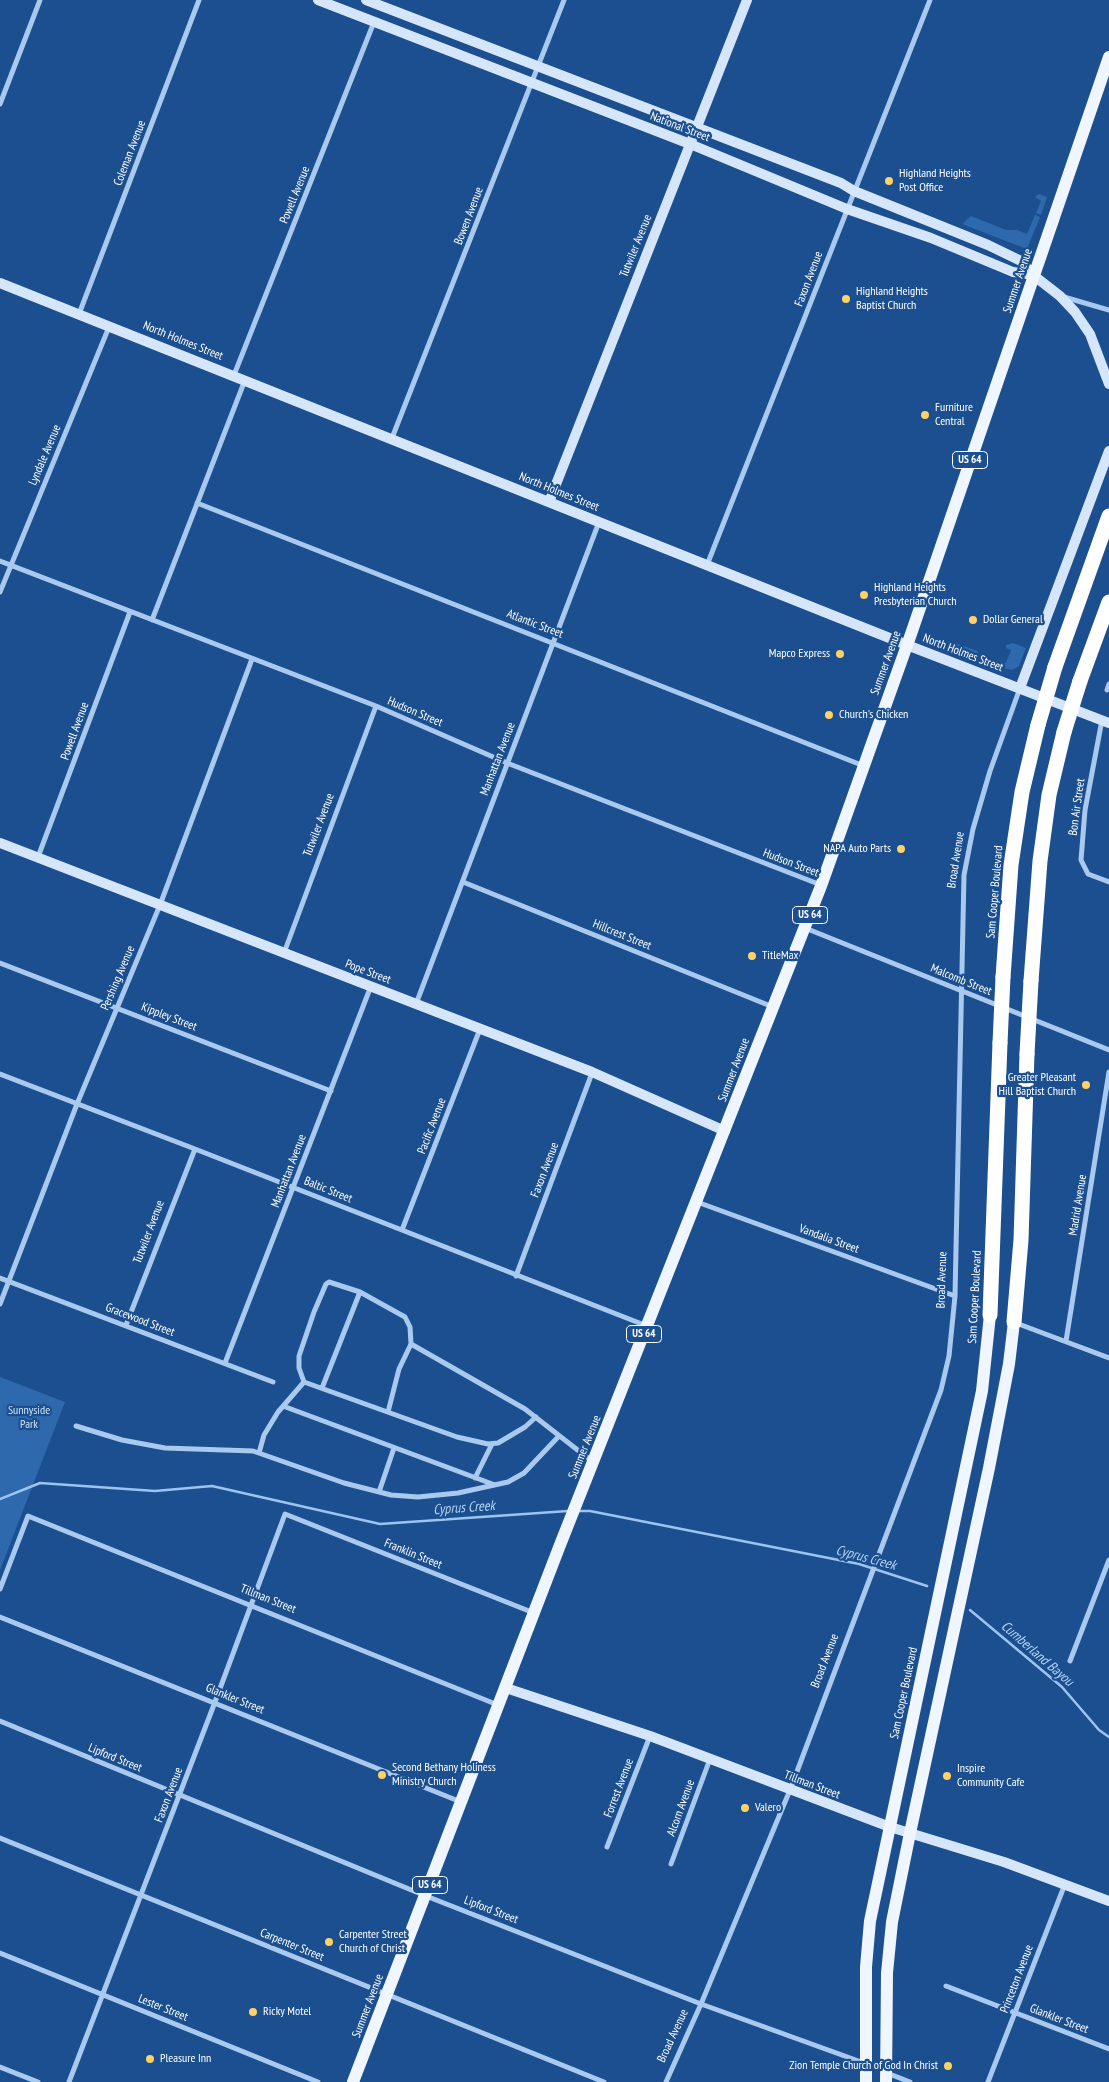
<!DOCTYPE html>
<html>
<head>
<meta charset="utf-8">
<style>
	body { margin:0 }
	canvas { display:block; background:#1b4f8f }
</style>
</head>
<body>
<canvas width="1109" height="2082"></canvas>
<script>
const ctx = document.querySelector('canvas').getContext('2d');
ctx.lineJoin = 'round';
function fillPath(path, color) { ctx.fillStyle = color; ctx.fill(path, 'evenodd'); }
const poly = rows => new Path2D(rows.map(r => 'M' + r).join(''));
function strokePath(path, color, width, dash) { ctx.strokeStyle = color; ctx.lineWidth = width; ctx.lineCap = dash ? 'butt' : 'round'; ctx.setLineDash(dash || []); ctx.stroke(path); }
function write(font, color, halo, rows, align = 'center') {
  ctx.font = font + ' "PT Sans Narrow",sans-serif'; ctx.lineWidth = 4.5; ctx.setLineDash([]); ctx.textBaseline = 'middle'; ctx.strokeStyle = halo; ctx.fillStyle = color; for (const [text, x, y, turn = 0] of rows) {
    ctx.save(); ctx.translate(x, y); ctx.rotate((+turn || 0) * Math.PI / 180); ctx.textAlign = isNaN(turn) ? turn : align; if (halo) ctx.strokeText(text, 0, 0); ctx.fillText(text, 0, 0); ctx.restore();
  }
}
fillPath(poly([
	[1039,194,1047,197,1041,215,1036,213,1041,201,1035,197],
	[1035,215,1040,217,1027,249,962,224,971,216,1006,230,1017,230,1027,234],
	[949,641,978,651,976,658,947,648],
	[1013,643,1026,648,1019,666,1012,670,999,667,1000,661,1006,663,1011,650,1006,648,1006,645],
	[0,1377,65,1402,0,1570]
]), '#2e69ad');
strokePath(poly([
	[0,1499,40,1483,155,1491,212,1486,380,1524,568,1511],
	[578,1511,590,1511,859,1564,927,1586],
	[970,1610,1062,1687,1099,1730,1109,1737]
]), '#9cc4f0', 2.5);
strokePath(poly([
	[0,104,40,0],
	[1064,297,1109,310],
	[79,314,199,0],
	[234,375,374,22],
	[392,438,564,0],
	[197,503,864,766],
	[0,561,376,706,507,763,821,885],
	[707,565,930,0],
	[0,592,109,327],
	[152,620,245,380],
	[1107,690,1109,684],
	[1102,720,1085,810,1081,860,1088,874,1109,882],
	[38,857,130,612],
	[463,882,773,1007],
	[805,928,1109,1050],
	[284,953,376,706],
	[0,963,331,1091],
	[416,1004,599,522],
	[0,1074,195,1149,647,1326],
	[697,1202,955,1296],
	[402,1230,480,1029],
	[516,1276,592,1073],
	[0,1278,273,1382],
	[0,1304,77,1104,160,905,252,659],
	[1016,1323,1109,1358],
	[126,1325,195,1149],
	[1066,1341,1109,1072],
	[411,1344,525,1409,593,1462],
	[225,1363,371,986],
	[304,1382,457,1437,488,1444,498,1443,525,1427,536,1417],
	[304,1382,299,1368,299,1356,314,1312,326,1284,329,1282,360,1292],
	[322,1388,360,1292,405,1317,410,1327,411,1344,399,1369,388,1412],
	[283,1406,495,1485],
	[76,1426,122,1440,165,1448,253,1451,344,1483,391,1495,418,1497,458,1493,508,1482,524,1473,559,1436],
	[259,1453,264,1435,278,1412,304,1382],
	[475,1478,492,1444],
	[379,1492,394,1448],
	[0,1589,28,1516,498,1705],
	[0,1617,461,1802],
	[1070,1661,1109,1560],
	[0,1721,426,1896,701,2004,864,2063],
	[0,1838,604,2082],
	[607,1847,650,1736],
	[671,1864,710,1759],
	[0,1953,318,2082],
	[946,1986,1109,2049],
	[0,2067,38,2082],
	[887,2073,910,2082],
	[69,2082,215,1702,285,1514,534,1613],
	[666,2082,701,2004,790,1790,941,1390,949,1356,955,1296,964,875,973,829,990,771,1020,688],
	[988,2082,1065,1884]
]), '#a9c9ee', 5);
strokePath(poly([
	[318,0,690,144,847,209,931,238,1013,272,1033,275],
	[366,0,841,183,854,191,988,245,1021,261,1033,275,1060,296,1075,312,1090,334,1109,384],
	[0,283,907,645,1109,723],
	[549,502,747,0],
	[1020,688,1109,451],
	[0,843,592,1072,725,1131],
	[506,1688,650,1736,890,1827,1004,1862,1109,1901]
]), '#d6e6fa', 10);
strokePath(poly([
	[353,2082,560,1545,821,886,911,634,1109,57],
	[866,2082,866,1967,870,1921,982,1391,990,1315],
	[886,2082,887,1973,892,1922,910,1833,989,1468,1009,1364,1014,1322]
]), '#f0f6ff', 12);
strokePath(poly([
	[1055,667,1109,516],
	[1080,681,1109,602],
	[1003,977,1011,865,1022,792,1038,725],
	[1031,981,1040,861,1049,795,1064,732],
	[990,1315,1000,1043],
	[1014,1322,1021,1240,1027,1054]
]), '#fff', 15);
strokePath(poly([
	[1038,725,1055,667],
	[1064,732,1080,681],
	[1000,1043,1003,977],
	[1027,1054,1031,981]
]), '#fff', 15);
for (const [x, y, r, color] of [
	[889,181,5,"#ffd166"],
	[846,299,5,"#ffd166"],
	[925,415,5,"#ffd166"],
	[864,595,5,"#ffd166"],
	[973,620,5,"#ffd166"],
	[840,654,5,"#ffd166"],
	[829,715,5,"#ffd166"],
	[901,849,5,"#ffd166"],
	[752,956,5,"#ffd166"],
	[1086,1085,5,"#ffd166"],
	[382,1775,5,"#ffd166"],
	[947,1776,5,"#ffd166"],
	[745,1808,5,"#ffd166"],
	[329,1942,5,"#ffd166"],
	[253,2012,5,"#ffd166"],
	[150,2059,5,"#ffd166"],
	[948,2066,5,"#ffd166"]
]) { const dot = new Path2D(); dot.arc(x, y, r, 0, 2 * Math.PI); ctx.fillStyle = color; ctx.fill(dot); strokePath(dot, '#1b4f8f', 2); }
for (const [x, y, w] of [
	[970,460,35],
	[810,915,35],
	[644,1334,35],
	[430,1885,35]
]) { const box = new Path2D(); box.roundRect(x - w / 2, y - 8.5, w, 17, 4); ctx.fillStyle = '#1b4f8f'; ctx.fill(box); strokePath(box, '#fff', 1); }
write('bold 11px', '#fff', null, [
	["US 64",970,460],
	["US 64",810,915],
	["US 64",644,1334],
	["US 64",430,1885]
]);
write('12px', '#fff', '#1b4f8f', [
	["National Street",680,127,21],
	["Coleman Avenue",130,153,-69],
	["Powell Avenue",295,195,-68],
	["Bowen Avenue",469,216,-69],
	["Tutwiler Avenue",636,246,-68],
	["Faxon Avenue",809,279,-69],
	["Summer Avenue",1018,281,-71],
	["North Holmes Street",183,341,22],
	["Lyndale Avenue",45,455,-67],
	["North Holmes Street",559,492,22],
	["Atlantic Street",535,624,21],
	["North Holmes Street",963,653,21],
	["Summer Avenue",886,663,-70],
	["Hudson Street",415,712,23],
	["Powell Avenue",75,731,-70],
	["Manhattan Avenue",498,759,-69],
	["Bon Air Street",1077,807,-82],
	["Tutwiler Avenue",319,825,-69],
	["Broad Avenue",956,860,-81],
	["Hudson Street",791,863,21],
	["Sam Cooper Boulevard",995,892,-85],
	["Hillcrest Street",622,935,22],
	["Pope Street",368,972,21],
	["Pershing Avenue",118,978,-67],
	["Malcomb Street",961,980,22],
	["Kippley Street",169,1017,21],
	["Summer Avenue",734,1070,-69],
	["Pacific Avenue",432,1126,-69],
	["Faxon Avenue",545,1170,-69],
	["Manhattan Avenue",289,1171,-69],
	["Baltic Street",328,1190,22],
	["Madrid Avenue",1078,1205,-81],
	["Tutwiler Avenue",149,1232,-69],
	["Vandalia Street",829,1239,20],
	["Broad Avenue",942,1280,-88],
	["Sam Cooper Boulevard",975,1297,-87],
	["Gracewood Street",140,1320,21],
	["Summer Avenue",585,1447,-68],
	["Franklin Street",413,1554,22],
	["Tillman Street",268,1599,22],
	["Broad Avenue",825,1661,-69],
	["Sam Cooper Boulevard",904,1693,-78],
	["Glankler Street",235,1699,22],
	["Lipford Street",115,1758,22],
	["Tillman Street",812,1785,21],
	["Forrest Avenue",619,1788,-69],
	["Faxon Avenue",169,1795,-69],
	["Alcorn Avenue",681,1808,-70],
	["Lipford Street",491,1910,21],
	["Carpenter Street",292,1945,22],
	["Princeton Avenue",1017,1979,-69],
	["Summer Avenue",368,2006,-69],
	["Lester Street",163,2008,22],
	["Glankler Street",1059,2019,21],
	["Broad Avenue",673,2036,-65]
]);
write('12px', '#fff', '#1b4f8f', [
	["Highland Heights",899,174],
	["Post Office",899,188],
	["Highland Heights",856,292],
	["Baptist Church",856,306],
	["Furniture",935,408],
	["Central",935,422],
	["Highland Heights",874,588],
	["Presbyterian Church",874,602],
	["Dollar General",983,620],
	["Mapco Express",830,654,"right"],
	["Church's Chicken",839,715],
	["NAPA Auto Parts",891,849,"right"],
	["TitleMax",762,956],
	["Greater Pleasant",1076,1078,"right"],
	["Hill Baptist Church",1076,1092,"right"],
	["Second Bethany Holiness",392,1768],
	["Ministry Church",392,1782],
	["Inspire",957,1769],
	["Community Cafe",957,1783],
	["Valero",755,1808],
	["Carpenter Street",339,1935],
	["Church of Christ",339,1949],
	["Ricky Motel",263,2012],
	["Pleasure Inn",160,2059],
	["Zion Temple Church of God In Christ",938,2066,"right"]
], 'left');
write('12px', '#cfe3fa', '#1b4f8f', [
	["Sunnyside",29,1411],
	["Park",29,1425]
]);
write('italic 14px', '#b5d3f5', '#1b4f8f', [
	["Cyprus Creek",464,1508,-4],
	["Cyprus Creek",866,1558,15],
	["Cumberland Bayou",1037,1654,41]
]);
</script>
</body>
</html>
